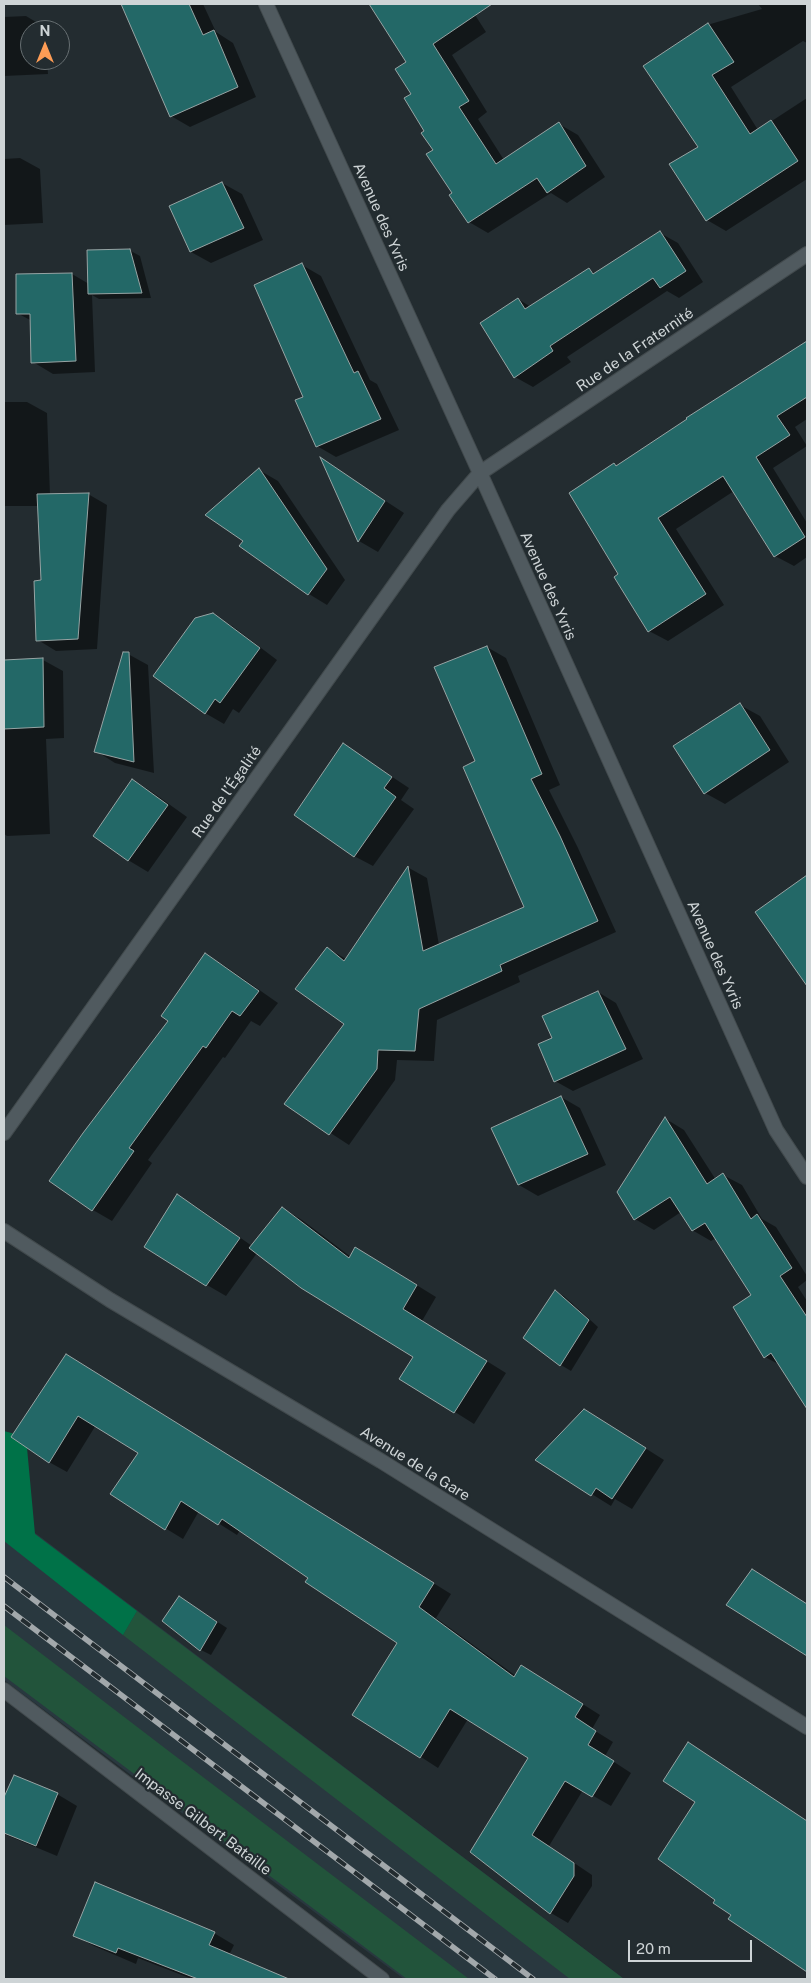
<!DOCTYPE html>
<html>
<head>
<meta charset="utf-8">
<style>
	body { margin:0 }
	#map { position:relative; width:811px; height:1983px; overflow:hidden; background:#232c30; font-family:"Public Sans",sans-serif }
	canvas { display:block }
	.frame { position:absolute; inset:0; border:5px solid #ced4d6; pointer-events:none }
	.north { position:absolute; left:20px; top:20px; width:50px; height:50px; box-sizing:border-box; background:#232c30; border:1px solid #676f72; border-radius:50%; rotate:0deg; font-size:14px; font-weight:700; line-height:20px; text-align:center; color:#ced4d6 }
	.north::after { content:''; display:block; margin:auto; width:18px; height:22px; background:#fd9c55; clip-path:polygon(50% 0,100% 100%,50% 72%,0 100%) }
	.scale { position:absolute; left:628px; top:1940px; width:124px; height:22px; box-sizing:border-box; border:2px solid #ced4d6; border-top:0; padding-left:6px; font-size:15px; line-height:18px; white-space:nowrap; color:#ced4d6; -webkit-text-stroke:4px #232c30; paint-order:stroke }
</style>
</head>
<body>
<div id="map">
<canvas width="811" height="1983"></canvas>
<div class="frame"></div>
<div class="north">N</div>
<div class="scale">20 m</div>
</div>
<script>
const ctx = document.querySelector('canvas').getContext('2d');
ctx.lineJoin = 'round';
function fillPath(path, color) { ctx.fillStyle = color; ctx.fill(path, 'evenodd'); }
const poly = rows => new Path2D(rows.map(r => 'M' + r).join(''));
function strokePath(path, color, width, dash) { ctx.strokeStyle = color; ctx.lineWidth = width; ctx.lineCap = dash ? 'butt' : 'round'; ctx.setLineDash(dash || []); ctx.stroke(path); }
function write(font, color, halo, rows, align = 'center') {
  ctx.font = font + ' "Public Sans",sans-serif'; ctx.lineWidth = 4.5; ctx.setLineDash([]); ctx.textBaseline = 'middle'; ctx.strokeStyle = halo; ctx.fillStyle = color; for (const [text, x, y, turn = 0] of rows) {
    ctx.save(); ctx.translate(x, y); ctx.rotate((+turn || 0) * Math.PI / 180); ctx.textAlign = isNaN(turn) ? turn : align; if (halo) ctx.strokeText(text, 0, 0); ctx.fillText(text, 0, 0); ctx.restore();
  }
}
fillPath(poly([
	[4,1510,42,1538,624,1979,404,1979,4,1680]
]), '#29383f');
fillPath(poly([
	[137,1611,624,1979,570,1979,123,1635],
	[4,1625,166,1749,469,1979,407,1979,4,1676]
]), '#22543b');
fillPath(poly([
	[4,1431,26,1437,35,1534,137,1611,123,1635,4,1541]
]), '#007248');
fillPath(poly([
	[122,4,203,4,216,32,233,43,256,97,190,127,171,116],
	[370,4,468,4,486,32,452,55,487,112,478,119,504,160,559,124,578,135,605,177,567,203,551,193,488,233,469,222,453,194,426,131,408,62],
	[758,4,807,4,807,43,803,41,731,87,758,130,807,98,807,179,726,231,707,220,700,147,707,25,762,9],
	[26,16,46,28,46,30,30,30,30,60,47,60,48,74,4,76,4,17],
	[20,158,40,169,43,223,4,225,4,159],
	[222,183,242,194,263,240,211,263,191,252,170,206],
	[660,233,678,243,703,282,679,298,667,291,567,357,571,362,533,387,515,377,518,299,531,307,589,270,596,274],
	[129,250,140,256,151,298,99,299,92,295,95,372,53,374,33,362,32,321,17,313,72,274,89,284],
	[302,265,321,276,370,380,377,384,399,430,336,457,317,446,305,397],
	[807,342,807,419,795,427,807,446,773,468,807,523,807,557,794,566,775,556,734,491,676,529,724,605,668,641,649,631,620,575,614,465,618,467,689,420,687,418],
	[4,402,27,402,47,413,50,495,88,494,107,505,97,649,56,651,38,640,43,582,39,506,4,506],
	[323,460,404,513,378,552,359,541],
	[259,470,278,481,345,580,327,605,309,594,241,546,244,540],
	[213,615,232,626,277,660,239,713,233,709,224,724,205,713],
	[487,647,506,658,560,785,549,790,578,848,616,932,518,976,520,982,437,1020,434,1061,397,1060,395,1080,349,1145,286,1104,345,1023,327,948,346,959,409,868,427,878,439,945,526,908,477,762],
	[128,654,148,665,154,773,115,763,96,751],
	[43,660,63,671,64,738,46,739,50,834,7,836,4,834,4,661],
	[740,705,760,716,789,762,725,804,705,793],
	[344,745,409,788,401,800,414,809,373,866,354,856],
	[133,780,152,792,187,817,148,872,128,860],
	[807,877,807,980,757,912],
	[206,955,225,966,278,1003,260,1026,251,1021,225,1058,223,1057,148,1160,152,1163,112,1221,93,1210,170,1020],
	[598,992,616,1003,643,1059,573,1091,555,1081],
	[561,1097,580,1108,606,1165,538,1196,519,1185],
	[666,1119,684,1130,716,1180,723,1175,742,1185,762,1219,776,1227,807,1276,807,1280,798,1287,807,1301,807,1407,780,1365,765,1357,752,1295,716,1238,711,1241,692,1230,681,1212,654,1230,635,1219],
	[178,1195,197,1207,252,1246,282,1208,302,1220,351,1257,376,1260,436,1297,422,1321,506,1373,474,1424,401,1378,414,1357,257,1253,226,1296,207,1285],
	[555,1291,565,1297,598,1327,571,1371,561,1365],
	[84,1366,451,1594,436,1618,516,1676,540,1677,600,1715,592,1729,613,1742,605,1756,631,1773,611,1806,583,1790,549,1846,592,1875,592,1886,568,1923,551,1913,472,1851,530,1758,468,1719,438,1768,421,1757,354,1715,398,1643,309,1577,240,1530,237,1535,199,1511,183,1539,165,1528,140,1452,96,1425,67,1472,49,1462],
	[604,1422,664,1460,632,1509,615,1499,611,1506,537,1460],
	[179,1597,227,1628,211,1655,201,1650],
	[706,1754,807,1821,807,1971,730,1919,732,1915,717,1900,696,1801],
	[14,1776,57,1794,77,1806,57,1856,4,1834,4,1800],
	[214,1933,234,1945,229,1955,289,1979,192,1979,138,1958,136,1964,94,1946,74,1935]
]), '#0007');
const building = poly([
	[121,4,189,4,203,35,214,30,238,87,170,117,121,4],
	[369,4,492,4,433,44,469,101,459,107,496,164,559,122,586,166,547,193,537,178,468,223,449,195,452,193,426,154,433,150,421,133,424,131,404,98,411,94,395,69,406,62,369,4],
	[708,23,734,62,712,75,750,134,771,120,798,161,706,221,669,164,698,147,643,66,708,23],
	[222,182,244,228,190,252,169,206,222,182],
	[660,231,686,271,660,288,653,278,550,346,553,351,514,378,480,323,518,298,525,309,589,268,593,274,660,231],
	[130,249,142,293,88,294,87,250,130,249],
	[302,263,354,373,358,371,381,419,316,447,295,400,303,397,254,285,302,263],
	[72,273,76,361,31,363,30,314,16,314,16,274,72,273],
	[807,341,807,397,777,416,790,435,756,457,805,537,774,557,723,476,658,518,706,594,648,632,614,577,618,574,569,493,614,463,616,466,687,419,686,418,807,341],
	[320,457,385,501,358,542,320,457],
	[259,468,327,569,308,595,239,546,243,541,205,515,259,468],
	[89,493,78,639,36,641,34,581,41,580,37,494,89,493],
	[213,613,260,648,220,703,215,699,205,714,153,676,195,618,213,613],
	[487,646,542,774,531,779,560,836,598,921,500,965,502,971,419,1009,415,1051,378,1050,377,1069,329,1135,284,1104,344,1024,295,989,327,947,344,961,408,866,423,951,524,907,463,767,475,761,434,667,487,646],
	[123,652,129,652,134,762,94,752,123,652],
	[43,658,44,727,4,729,4,660,43,658],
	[740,703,770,750,704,794,673,746,740,703],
	[343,743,392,777,384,788,396,797,354,857,294,815,343,743],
	[132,779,168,805,128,861,93,836,132,779],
	[807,875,807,986,755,912,807,875],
	[205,953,259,991,240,1016,232,1011,206,1048,203,1046,129,1148,134,1151,92,1211,49,1181,83,1133,168,1021,161,1016,205,953],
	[598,991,626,1049,554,1082,538,1044,552,1038,542,1016,598,991],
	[561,1096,588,1154,518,1185,491,1128,561,1096],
	[665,1117,707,1184,723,1173,751,1219,757,1214,792,1268,780,1276,807,1317,807,1409,771,1353,764,1358,733,1307,751,1295,705,1223,692,1231,670,1197,634,1220,617,1192,665,1117],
	[177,1194,240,1238,206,1286,144,1247,177,1194],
	[282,1207,349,1258,355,1247,417,1285,403,1309,487,1361,454,1413,399,1379,413,1357,301,1288,249,1248,282,1207],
	[555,1290,589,1320,560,1366,523,1338,555,1290],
	[66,1354,434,1583,419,1607,514,1677,521,1665,583,1704,575,1717,596,1731,588,1745,614,1761,592,1797,565,1781,532,1835,574,1863,574,1876,550,1914,470,1852,528,1758,450,1709,420,1758,352,1715,397,1643,305,1582,308,1578,222,1519,218,1525,181,1501,165,1530,110,1494,138,1453,78,1416,49,1463,11,1437,66,1354],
	[584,1409,646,1448,612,1499,596,1488,591,1496,535,1460,584,1409],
	[752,1569,807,1604,807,1656,726,1605,752,1569],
	[179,1596,217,1622,200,1651,162,1621,179,1596],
	[688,1742,807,1821,807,1972,728,1919,731,1915,713,1903,715,1900,658,1859,695,1802,663,1781,688,1742],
	[14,1775,58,1793,36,1846,4,1833,4,1797,14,1775],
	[95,1882,215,1932,209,1945,289,1979,198,1979,118,1948,116,1953,73,1936,95,1882]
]);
fillPath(building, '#236867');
strokePath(building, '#97a4a4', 1);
const minor = poly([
	[266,4,480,473,776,1130,807,1177],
	[4,1133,448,510,480,473,807,254],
	[4,1231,110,1300,381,1461,807,1727],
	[4,1690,382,1979]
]);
strokePath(minor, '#424a4d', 16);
strokePath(minor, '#505a5f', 14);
const rail = poly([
	[4,1577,533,1979],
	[4,1606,495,1979]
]);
strokePath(rail, '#a2a8ab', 5.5);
strokePath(rail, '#232c30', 4, [11]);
write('15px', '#ced4d6', '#232c30', [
	["Avenue des Yvris",381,217,66],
	["Rue de la Fraternité",635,350,-34],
	["Avenue des Yvris",548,586,66],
	["Rue de l’Égalité",227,792,-55],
	["Avenue des Yvris",715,955,66],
	["Avenue de la Gare",415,1464,32],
	["Impasse Gilbert Bataille",203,1822,37]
]);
</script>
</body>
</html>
